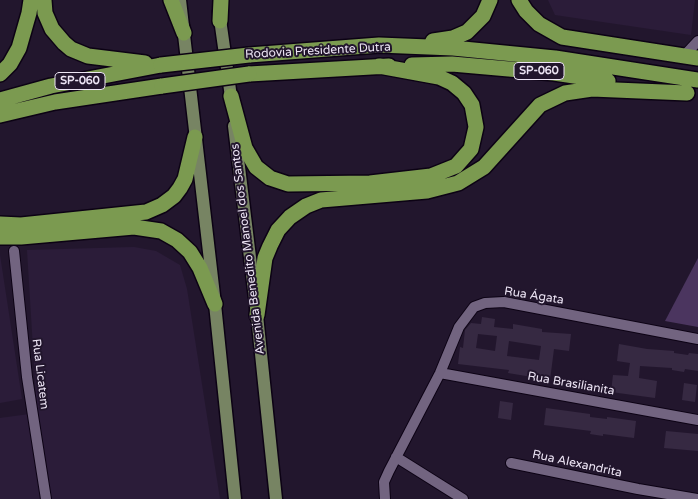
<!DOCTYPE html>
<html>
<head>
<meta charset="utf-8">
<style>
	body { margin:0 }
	canvas { display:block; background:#22162d }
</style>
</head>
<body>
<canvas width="698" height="499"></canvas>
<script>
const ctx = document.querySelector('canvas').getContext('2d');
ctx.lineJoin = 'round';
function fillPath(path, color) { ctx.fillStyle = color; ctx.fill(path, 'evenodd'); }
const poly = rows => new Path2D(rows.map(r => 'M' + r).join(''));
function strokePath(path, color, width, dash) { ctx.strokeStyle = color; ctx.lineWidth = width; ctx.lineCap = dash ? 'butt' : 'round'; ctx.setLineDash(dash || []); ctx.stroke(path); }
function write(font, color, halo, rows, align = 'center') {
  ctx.font = font + ' "Varela Round",sans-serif'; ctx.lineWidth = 4; ctx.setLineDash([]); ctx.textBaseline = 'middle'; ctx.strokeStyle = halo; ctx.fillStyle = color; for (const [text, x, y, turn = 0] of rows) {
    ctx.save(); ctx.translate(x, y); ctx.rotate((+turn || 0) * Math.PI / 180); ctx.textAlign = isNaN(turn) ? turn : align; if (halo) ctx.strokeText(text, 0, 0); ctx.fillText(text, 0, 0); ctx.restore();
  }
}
fillPath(poly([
	[548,0,695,0,691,35,555,15],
	[134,247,156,251,180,265,187,289,220,499,0,499,0,418,37,413,27,250],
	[0,255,22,399,0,403]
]), '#2b1c39');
fillPath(poly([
	[698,258,698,327,665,321]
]), '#4b355f');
fillPath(poly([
	[482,317,495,319,494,327,513,329,513,324,542,329,542,332,571,334,569,351,554,349,550,380,508,373,509,370,458,364,460,347,463,348,465,330,471,323,481,324],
	[478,334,497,336,495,351,476,348],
	[509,341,541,346,539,360,507,356],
	[619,344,647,349,674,351,674,353,688,355,689,353,698,354,698,371,685,369,684,372,672,370,672,368,640,366,639,378,657,381,655,398,611,392,613,375,628,376,630,363,617,361],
	[684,383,697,385,695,402,682,400],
	[500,401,513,403,511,420,498,418],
	[546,408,590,414,590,417,607,419,607,417,636,421,634,438,603,434,603,436,590,434,591,431,544,425],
	[666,431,698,434,698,451,664,448]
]), '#362942');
const minor = poly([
	[684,56,698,41],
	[14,251,27,377,46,499],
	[440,373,698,420],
	[396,457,463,499],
	[511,463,638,489,697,499],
	[385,499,384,482,389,471,440,373,459,327,474,307,485,303,504,302,698,339]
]);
const major = poly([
	[180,0,215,304,235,499],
	[219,12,232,104],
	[234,126,257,315,276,499]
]);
const highway = poly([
	[44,0,45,13,52,29,64,43,71,49,88,56,145,63],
	[171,0,184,33],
	[519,0,526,11,539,24,562,37,698,58],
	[220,21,221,0],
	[433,41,453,38,467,32,483,16,490,0],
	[249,55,379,45,453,48,555,58,698,80],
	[412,65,452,64,554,73,608,81],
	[0,74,10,64,19,48,29,13,31,0],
	[249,74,389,66],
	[231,96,245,148,256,167,270,178,288,184,370,183,431,176,456,166,471,149,476,127,472,105,464,93,452,83,439,77,379,66],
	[0,100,51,86,161,65],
	[0,115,55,102,162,86],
	[0,224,21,225,146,212,162,205,174,196,180,188,185,179,195,137],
	[0,237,21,237,134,227,161,231,177,240,190,252,200,268,215,304],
	[257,315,265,258,270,246,278,230,290,217,306,206,321,200,427,191,458,183,484,167,540,105,565,93,592,89,687,93]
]);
strokePath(minor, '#0c0214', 12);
strokePath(major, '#0c0214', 15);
strokePath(highway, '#0c0214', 18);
strokePath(minor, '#726480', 10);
strokePath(major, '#778463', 12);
strokePath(highway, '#7b9a50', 15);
const highwayBridge = poly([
	[161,65,249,55],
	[162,86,249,74]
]);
strokePath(highwayBridge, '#0c0214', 18, []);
strokePath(highwayBridge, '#7b9a50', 15);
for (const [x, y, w] of [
	[539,71,50],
	[80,81,50]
]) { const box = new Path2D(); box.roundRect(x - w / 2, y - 8.5, w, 17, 4); ctx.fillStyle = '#22162d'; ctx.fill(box); strokePath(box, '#ede5f5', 1); }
write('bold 11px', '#ede5f5', null, [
	["SP-060",539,71],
	["SP-060",80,81]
]);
write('12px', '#ede5f5', '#22162d', [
	["Rodovia Presidente Dutra",318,51,-3],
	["Avenida Benedito Manoel dos Santos",248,249,-97],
	["Rua Ágata",534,296,9],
	["Rua Licatem",40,374,83],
	["Rua Brasilianita",571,384,10],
	["Rua Alexandrita",577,464,12]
]);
</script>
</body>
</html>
